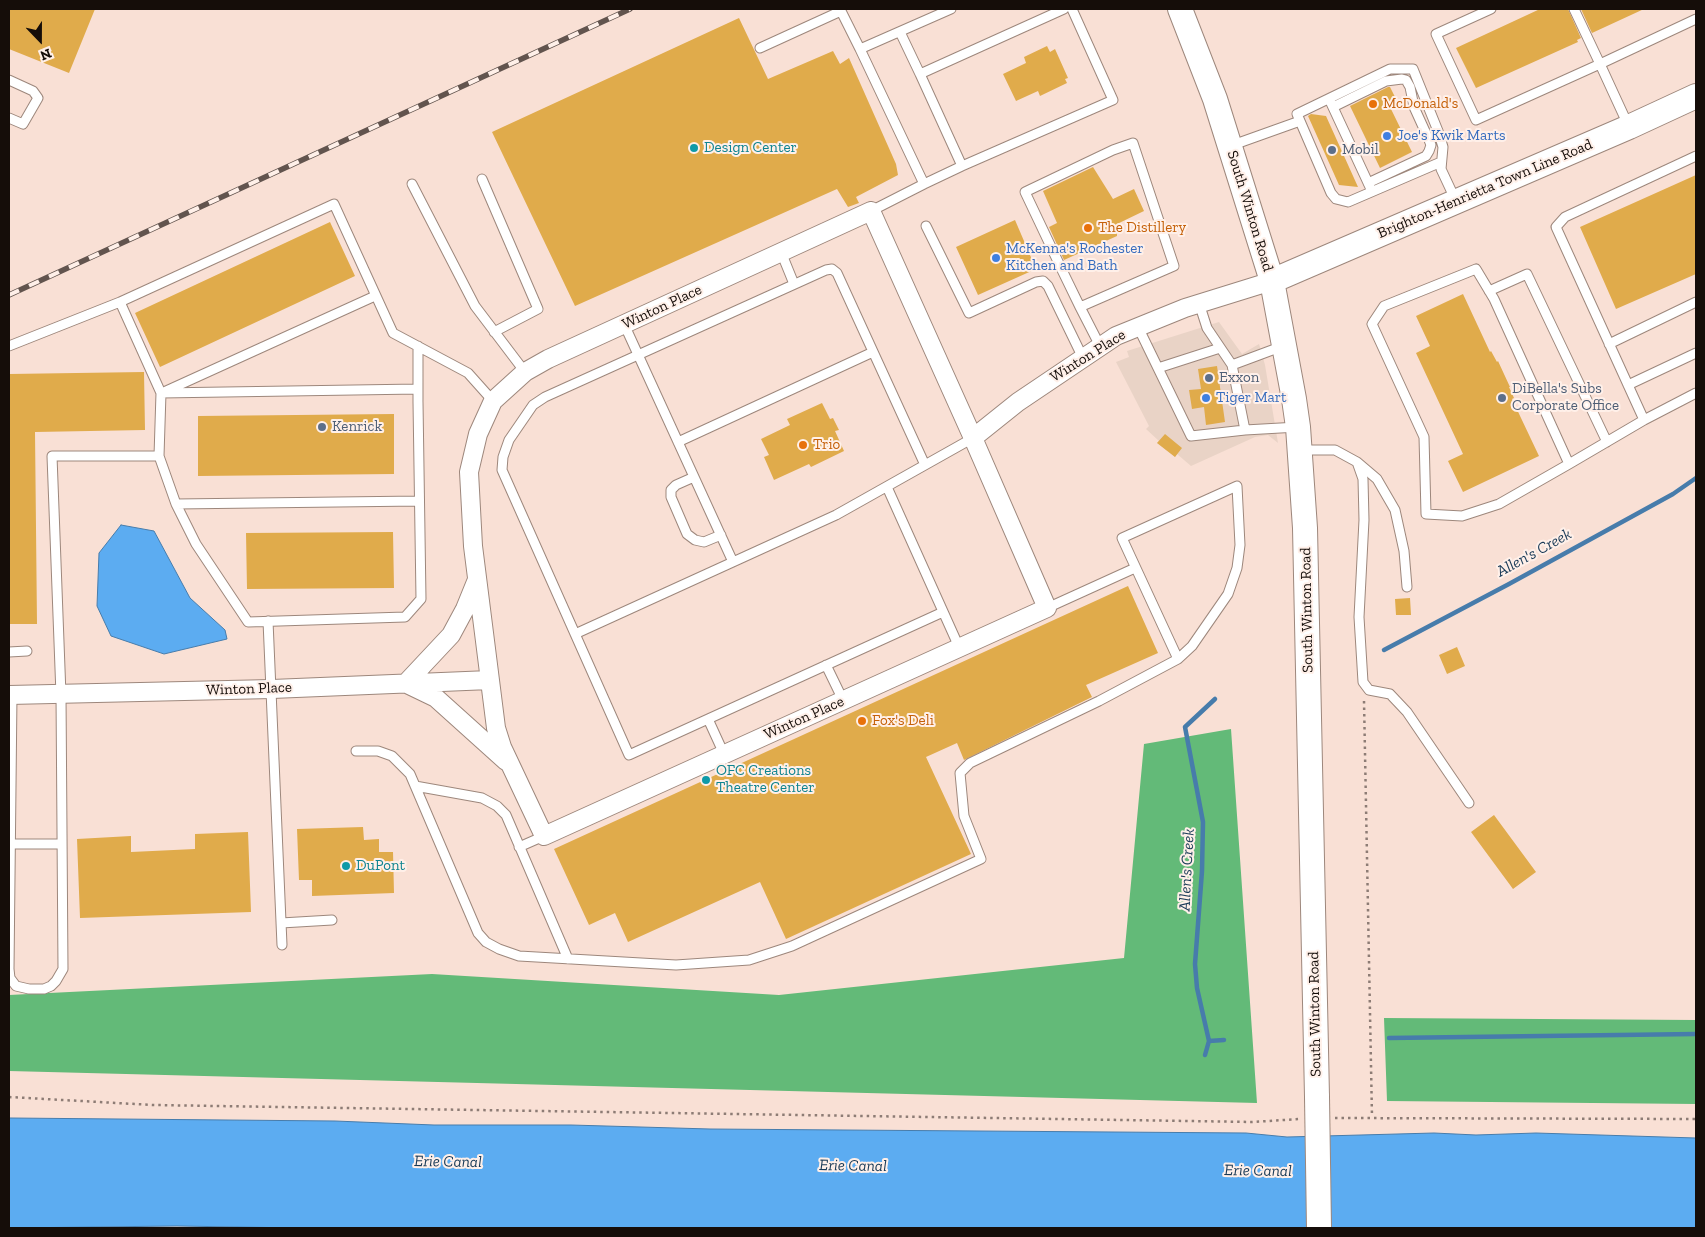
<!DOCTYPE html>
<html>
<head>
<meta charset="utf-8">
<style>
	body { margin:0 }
	#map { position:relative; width:1705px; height:1237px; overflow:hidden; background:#f9e0d5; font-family:"Zilla Slab",serif }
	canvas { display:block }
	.frame { position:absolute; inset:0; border:10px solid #150d09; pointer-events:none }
	.north { position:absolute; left:15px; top:15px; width:50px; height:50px; -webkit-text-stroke:4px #fff0e9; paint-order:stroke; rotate:158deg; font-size:14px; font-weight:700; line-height:20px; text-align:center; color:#150d09 }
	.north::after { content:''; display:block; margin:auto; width:18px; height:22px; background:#150d09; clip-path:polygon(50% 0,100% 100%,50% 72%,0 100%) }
</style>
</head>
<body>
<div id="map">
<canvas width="1705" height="1237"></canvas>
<div class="frame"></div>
<div class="north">N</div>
</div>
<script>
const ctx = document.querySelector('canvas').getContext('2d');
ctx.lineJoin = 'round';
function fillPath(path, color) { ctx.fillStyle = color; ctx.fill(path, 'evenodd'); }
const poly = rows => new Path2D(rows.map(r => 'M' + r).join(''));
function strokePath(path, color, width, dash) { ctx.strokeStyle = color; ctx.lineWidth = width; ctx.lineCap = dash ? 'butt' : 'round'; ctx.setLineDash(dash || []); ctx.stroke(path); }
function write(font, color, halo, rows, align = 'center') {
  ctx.font = font + ' "Zilla Slab",serif'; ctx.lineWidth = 4; ctx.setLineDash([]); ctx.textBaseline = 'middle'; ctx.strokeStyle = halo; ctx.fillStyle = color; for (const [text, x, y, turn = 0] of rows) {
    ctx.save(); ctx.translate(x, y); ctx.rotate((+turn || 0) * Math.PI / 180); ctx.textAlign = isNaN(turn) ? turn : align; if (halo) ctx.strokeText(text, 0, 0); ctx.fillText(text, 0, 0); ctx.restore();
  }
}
fillPath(poly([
	[1219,322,1242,354,1259,344,1265,365,1278,443,1268,435,1255,437,1191,466,1177,454,1175,457,1157,443,1159,441,1146,429,1149,426,1116,362,1129,357,1127,351]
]), '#e9d3c6');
fillPath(poly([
	[1231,729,1257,1103,9,1071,9,995,432,974,779,995,1124,958,1144,744],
	[1384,1018,1696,1020,1696,1104,1387,1101]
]), '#63ba78');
const water = poly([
	[121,525,154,531,190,598,225,630,227,639,164,654,111,636,97,606,99,553,121,525],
	[9,1118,335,1121,434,1125,571,1125,710,1129,1246,1133,1287,1137,1434,1133,1476,1135,1536,1133,1696,1138,1696,1228,298,1228,177,1226,9,1228,9,1118]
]);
fillPath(water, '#5cacf1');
strokePath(water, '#477cab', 1);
strokePath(poly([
	[1384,650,1509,584,1673,494,1696,478],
	[1389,1038,1696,1034],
	[1209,1041,1224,1040],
	[1205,1055,1209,1041,1197,988,1195,964,1202,871,1203,822,1185,727,1215,699]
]), '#477cab', 4.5);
fillPath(poly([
	[9,9,95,9,69,73,9,49],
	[1540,9,1568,9,1581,38,1577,40,1578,42,1476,88,1456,48],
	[1581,9,1644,9,1592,33],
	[739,18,768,79,833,51,840,64,849,58,896,164,898,175,856,197,859,203,848,207,837,189,575,306,492,132],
	[1047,46,1050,52,1055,49,1068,78,1065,79,1067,83,1040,96,1038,91,1016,101,1003,74,1026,63,1024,57],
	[1388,87,1390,87,1399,105,1391,109,1412,152,1380,168,1350,106],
	[1311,114,1326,116,1358,187,1339,185,1308,116],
	[1093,167,1113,199,1134,189,1144,211,1117,224,1117,236,1064,260,1049,227,1057,223,1043,191],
	[1696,175,1696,274,1616,309,1580,227],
	[1015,220,1036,269,978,295,956,247],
	[330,222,355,276,160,367,135,313],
	[1463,294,1490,352,1491,351,1497,362,1498,361,1510,387,1509,387,1514,398,1512,399,1539,456,1463,492,1448,461,1463,454,1416,353,1430,346,1416,316],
	[1217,366,1225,422,1206,425,1204,407,1192,409,1189,390,1201,389,1198,369],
	[144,372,145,430,35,432,37,624,9,624,9,374],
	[822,403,830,419,833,418,839,430,835,431,844,451,811,467,809,464,774,480,764,457,769,455,761,439,790,425,787,419],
	[394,414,394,474,198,476,198,416],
	[1165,434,1182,448,1175,457,1157,443],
	[393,532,394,588,247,589,246,533],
	[1128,586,1158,653,1086,685,1092,697,964,760,957,743,926,757,971,854,786,939,760,882,628,942,615,913,589,925,554,849],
	[1410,598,1411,615,1396,615,1395,599],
	[1457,647,1465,666,1447,674,1439,655],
	[1494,815,1536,872,1513,889,1471,832],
	[363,827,364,840,379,839,379,852,393,852,394,893,312,896,312,880,299,880,297,829],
	[248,832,251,912,80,918,77,839,131,836,131,852,195,849,195,834]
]), '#e0ab4b');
const lane = poly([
	[840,9,860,49],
	[1491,9,1436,34,1476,120,1600,64,1574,9],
	[900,32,920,74],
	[760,48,841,11],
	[9,80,33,91,38,98,23,124,9,118],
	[1331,103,1370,187],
	[1333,107,1386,81,1402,79,1406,80,1410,87,1414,107,1429,140,1431,145,1429,151,1426,156,1368,183],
	[1629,127,1600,64,1696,19],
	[1230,146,1300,121],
	[1441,162,1348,202,1336,199,1331,193,1297,114,1390,69,1413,69,1438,131,1443,147,1441,169,1456,201],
	[962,166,1113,100,1072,9],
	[482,179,538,309,494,332],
	[412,184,475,306,525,372],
	[924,184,962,166,920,74,1064,9],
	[871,211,924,184,860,49,951,9],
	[926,226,969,313,1036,282,1043,281,1048,286,1083,358],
	[781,252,794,284],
	[1489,291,1527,274,1607,442],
	[120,302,161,393,159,456,176,504,196,544,248,622,405,617,421,599,418,402,418,346],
	[1199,303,1207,328,1232,365,1245,430],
	[1080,307,1174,266,1133,143,1113,150,1025,192,1062,270,1080,307,1100,346],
	[624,324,733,562],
	[1138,327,1191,436,1245,430,1298,427],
	[1609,344,1696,302],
	[9,346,120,302,334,204,393,333,468,373,493,401],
	[1232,365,1283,346],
	[1158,368,1220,348],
	[1628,385,1696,353],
	[166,391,375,296],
	[161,393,418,389],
	[1644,420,1556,227,1565,217,1696,156],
	[678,442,873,352],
	[1299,450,1335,450,1357,462,1363,479,1364,520,1359,617,1363,682,1369,690,1390,694,1407,712,1469,803],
	[1357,462,1377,479,1395,510,1404,551,1407,587],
	[1569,464,1494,299,1476,269,1384,306,1372,324,1424,437,1426,514,1462,516,1499,504,1569,464,1644,420,1696,393],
	[925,465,837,273,832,269,826,270,545,397,533,405,509,440,503,457,502,470,629,755,943,612],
	[694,477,676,485,671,490,671,497,687,534,695,540,704,542,721,535],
	[887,487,959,647],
	[176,504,419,501],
	[1047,608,1135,568],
	[268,621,282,945],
	[575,634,836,515,973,438],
	[9,652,27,651],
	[826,665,843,700],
	[12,695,9,969,10,978,16,986,29,989,44,989,51,986,56,981,63,969,61,695,52,456,159,456],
	[708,719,724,754],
	[356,751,378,751,392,756,410,774,478,933,486,942,499,949,519,956,676,965,749,960,792,946,981,859,964,816,960,773,970,763,1099,701,1178,659,1192,646,1228,594,1237,568,1240,545,1237,486,1122,538,1178,659],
	[415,786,482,798,497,806,506,815,568,959],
	[10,844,62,844],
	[519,847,544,836],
	[281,923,332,920]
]);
const street = poly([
	[871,211,973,438,1047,608,544,836,502,747,496,728,473,546,469,472,478,434,493,401,525,372,548,359,871,211],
	[973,438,1018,402,1116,336,1185,308,1272,281],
	[406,683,451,635,465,609,476,582],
	[409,685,436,698,506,761],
	[9,695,272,689,490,680]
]);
const secondary = poly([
	[1180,9,1215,99,1272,281,1294,399,1298,427,1305,528,1317,1097],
	[1272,281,1629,127,1696,96]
]);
strokePath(lane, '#9d877c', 11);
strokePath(street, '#9d877c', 20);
strokePath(secondary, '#9d877c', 26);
strokePath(poly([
	[1364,701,1372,1117],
	[9,1097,153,1105,1252,1122,1300,1119],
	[1335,1118,1696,1119]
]), '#8d7c75', 2.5, [2.5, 4]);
strokePath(lane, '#fff', 9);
strokePath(street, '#fff', 18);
strokePath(secondary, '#fff', 24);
const rail = poly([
	[9,295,630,9]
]);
strokePath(rail, '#62544e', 5.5);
strokePath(rail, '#fff0e9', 4, [11]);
const secondaryBridge = poly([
	[1317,1097,1319,1228]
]);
strokePath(secondaryBridge, '#9d877c', 26, []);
strokePath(secondaryBridge, '#fff', 24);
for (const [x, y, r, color] of [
	[1373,104,5,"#e8710a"],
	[1387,136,5,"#3f7fe0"],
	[694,148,5,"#0f9aa8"],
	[1332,150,5,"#5c6f8a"],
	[1088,228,5,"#e8710a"],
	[996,258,5,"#3f7fe0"],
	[1209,378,5,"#5c6f8a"],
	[1206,398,5,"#3f7fe0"],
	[1502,398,5,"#5c6f8a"],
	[322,427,5,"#5c6f8a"],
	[803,445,5,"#e8710a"],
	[862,721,5,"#e8710a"],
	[706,780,5,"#0f9aa8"],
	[346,866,5,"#0f9aa8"]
]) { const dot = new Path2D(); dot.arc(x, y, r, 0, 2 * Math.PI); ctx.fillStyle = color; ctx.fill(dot); strokePath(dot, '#fff0e9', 2); }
write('15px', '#c56008', '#fff0e9', [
	["McDonald's",1383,104],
	["The Distillery",1098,228],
	["Trio",813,445],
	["Fox's Deli",872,721]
], 'left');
write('15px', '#366cbe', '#fff0e9', [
	["Joe's Kwik Marts",1397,136],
	["McKenna's Rochester",1006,249],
	["Kitchen and Bath",1006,266],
	["Tiger Mart",1216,398]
], 'left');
write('15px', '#0d838f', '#fff0e9', [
	["Design Center",704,148],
	["OFC Creations",716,771],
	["Theatre Center",716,788],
	["DuPont",356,866]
], 'left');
write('15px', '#4e5e75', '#fff0e9', [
	["Mobil",1342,150],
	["Exxon",1219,378],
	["DiBella's Subs",1512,389],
	["Corporate Office",1512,406],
	["Kenrick",332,427]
], 'left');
write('15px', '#150d09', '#fff0e9', [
	["Brighton-Henrietta Town Line Road",1485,189,-23],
	["South Winton Road",1250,211,73],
	["Winton Place",662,307,-25],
	["Winton Place",1088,356,-32],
	["South Winton Road",1307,610,-91],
	["Winton Place",249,689,-2],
	["Winton Place",804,718,-24],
	["South Winton Road",1315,1014,-91]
]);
write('italic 16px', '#193a57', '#fff0e9', [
	["Allen's Creek",1534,553,-29],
	["Allen's Creek",1187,870,-87],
	["Erie Canal",448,1162,1],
	["Erie Canal",853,1166,1],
	["Erie Canal",1258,1171,1]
]);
</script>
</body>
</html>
